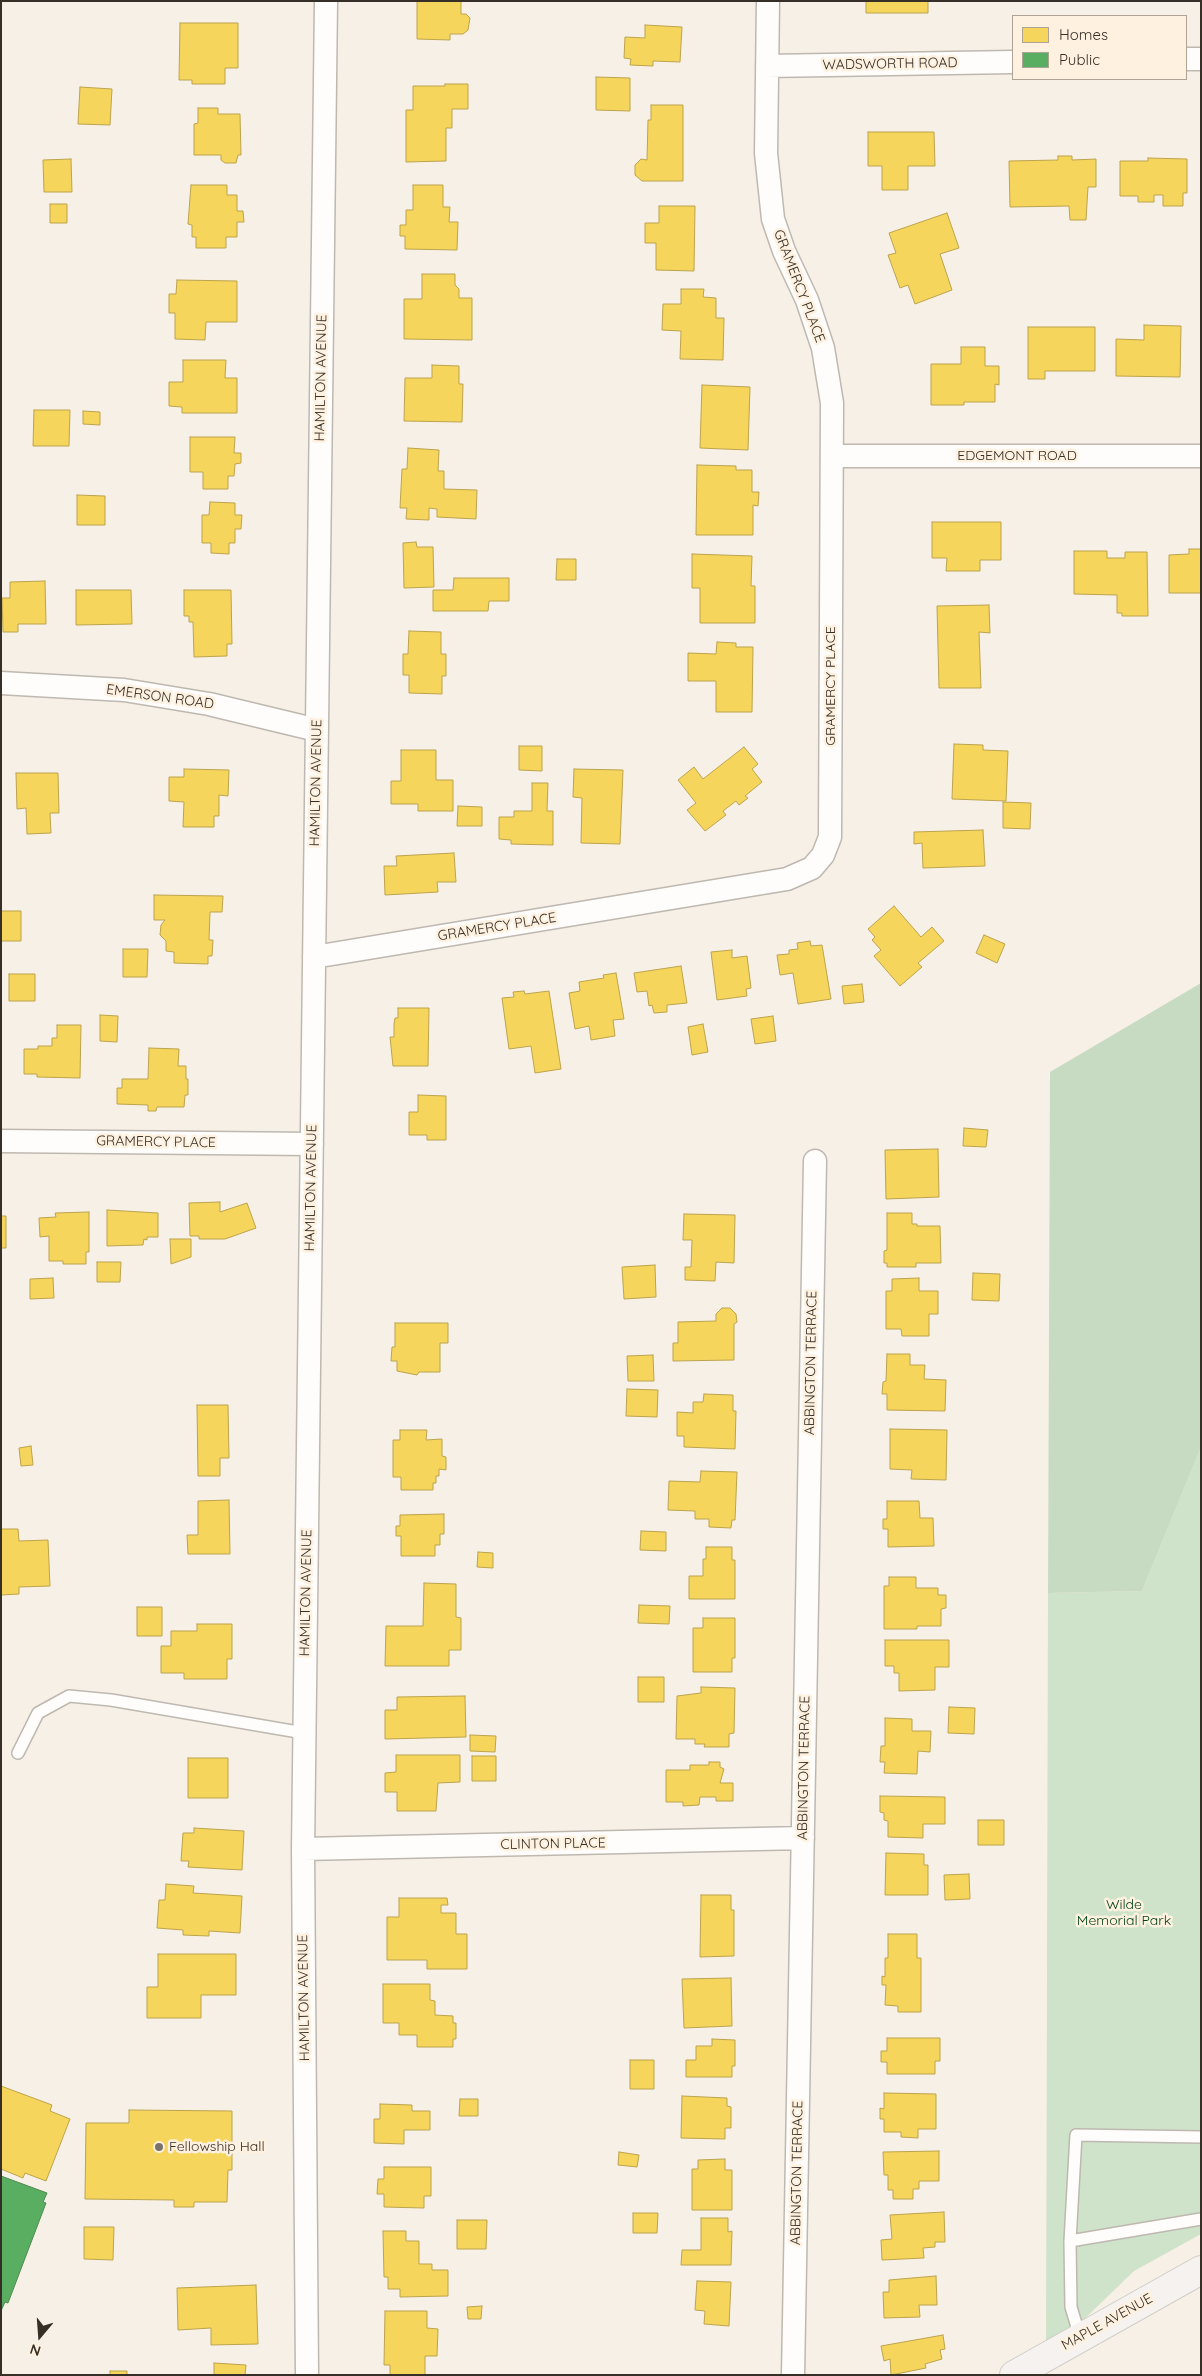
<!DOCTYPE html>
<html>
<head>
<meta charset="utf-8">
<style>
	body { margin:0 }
	#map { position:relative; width:1202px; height:2376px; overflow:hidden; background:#f7f0e6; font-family:Quicksand,sans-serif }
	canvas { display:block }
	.frame { position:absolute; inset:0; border:2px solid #362f27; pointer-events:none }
	.legend { position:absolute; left:1012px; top:15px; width:175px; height:65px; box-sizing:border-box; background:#fef1df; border:1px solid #aea395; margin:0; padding:6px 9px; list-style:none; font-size:15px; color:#362f27 }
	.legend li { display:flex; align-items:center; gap:10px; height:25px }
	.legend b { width:25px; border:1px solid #aea395 }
	.north { position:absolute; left:15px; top:2311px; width:50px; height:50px; -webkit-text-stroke:4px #fef1df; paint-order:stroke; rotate:198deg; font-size:14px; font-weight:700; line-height:20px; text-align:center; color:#362f27 }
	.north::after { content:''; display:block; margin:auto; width:18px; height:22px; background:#362f27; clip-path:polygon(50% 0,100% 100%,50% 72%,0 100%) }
</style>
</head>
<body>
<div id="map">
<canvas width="1202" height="2376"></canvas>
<div class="frame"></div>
<ul class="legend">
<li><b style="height:14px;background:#f6d55c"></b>Homes</li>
<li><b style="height:14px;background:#5aae61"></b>Public</li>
</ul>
<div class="north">N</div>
</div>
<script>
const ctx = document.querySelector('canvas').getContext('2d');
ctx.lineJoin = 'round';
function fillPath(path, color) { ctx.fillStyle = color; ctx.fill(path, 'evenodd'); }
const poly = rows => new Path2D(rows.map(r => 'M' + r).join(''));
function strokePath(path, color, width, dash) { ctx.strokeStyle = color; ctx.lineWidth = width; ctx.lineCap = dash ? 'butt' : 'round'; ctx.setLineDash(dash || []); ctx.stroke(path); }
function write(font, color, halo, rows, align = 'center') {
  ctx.font = font + ' Quicksand,sans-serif'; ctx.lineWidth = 5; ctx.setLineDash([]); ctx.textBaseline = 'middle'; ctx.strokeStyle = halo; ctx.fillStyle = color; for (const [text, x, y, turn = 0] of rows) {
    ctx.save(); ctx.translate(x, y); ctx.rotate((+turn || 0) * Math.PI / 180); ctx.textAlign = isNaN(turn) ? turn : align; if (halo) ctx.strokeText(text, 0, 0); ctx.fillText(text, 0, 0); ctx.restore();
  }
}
fillPath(poly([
	[1201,1447,1201,2234,1134,2271,1046,2356,1048,1593,1142,1591]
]), '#cfe2ca');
fillPath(poly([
	[1201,983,1201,1447,1142,1591,1048,1593,1050,1072]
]), '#c7dbc2');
const homes = poly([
	[417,1,461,1,461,14,466,14,470,18,468,30,463,34,450,34,450,40,417,39,417,1],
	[866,1,928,1,928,13,866,13,866,1],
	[180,23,238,23,238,68,225,68,225,84,192,84,192,80,179,80,180,23],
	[645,25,682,27,680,62,653,61,653,66,630,65,631,59,624,58,625,37,645,38,645,25],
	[596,77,630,78,630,111,596,110,596,77],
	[445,84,468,84,468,109,452,109,452,128,446,128,446,161,406,162,406,110,413,110,413,86,445,86,445,84],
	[80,87,112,89,110,125,78,124,80,87],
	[651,105,683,105,683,181,642,181,635,175,635,165,641,159,647,160,648,120,651,120,651,105],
	[198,108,218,108,218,114,240,114,241,155,238,155,236,163,225,163,221,160,221,155,194,155,194,124,198,123,198,108],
	[868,132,934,132,935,166,908,166,908,190,882,190,882,166,868,166,868,132],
	[1058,156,1072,156,1072,160,1096,159,1096,187,1088,187,1086,220,1070,220,1069,206,1010,207,1009,161,1058,160,1058,156],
	[1148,158,1187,159,1187,193,1183,193,1183,206,1163,206,1163,195,1154,195,1154,202,1138,202,1138,196,1120,196,1120,161,1148,161,1148,158],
	[71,159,72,192,44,192,43,160,71,159],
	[191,185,227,185,227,195,237,195,237,211,243,211,244,222,237,222,237,237,226,237,226,248,196,248,196,237,192,237,192,225,188,224,191,185],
	[413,185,443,185,443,207,450,207,449,222,458,222,457,250,405,249,405,236,400,236,400,225,406,225,406,210,413,210,413,185],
	[50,204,67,204,67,223,50,223,50,204],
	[659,206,695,206,694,271,656,270,656,243,645,243,645,223,659,223,659,206],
	[947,213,959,248,940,254,952,290,915,304,908,285,900,288,888,255,896,253,889,233,947,213],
	[422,274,455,274,455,285,459,289,459,298,472,298,472,340,404,339,404,299,422,299,422,274],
	[177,280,237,281,237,322,206,322,205,340,175,339,175,313,169,313,169,294,176,294,177,280],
	[681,289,704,289,703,297,716,298,716,318,724,318,723,360,680,359,681,331,662,330,663,304,681,304,681,289],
	[1144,325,1181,326,1180,377,1116,376,1116,339,1144,340,1144,325],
	[1028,327,1095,327,1095,371,1045,371,1045,379,1028,379,1028,327],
	[961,347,985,347,985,366,999,366,999,385,995,384,995,402,964,402,964,405,931,405,931,364,961,364,961,347],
	[183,360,226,360,225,378,237,378,237,413,182,413,182,407,169,406,169,382,183,382,183,360],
	[432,365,459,366,459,384,463,384,462,422,404,421,405,378,432,378,432,365],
	[702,385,750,387,748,450,700,448,702,385],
	[34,410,70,410,69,446,33,446,34,410],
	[83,411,100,412,100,425,83,424,83,411],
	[190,437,235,437,234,453,241,453,241,463,235,464,234,476,228,476,228,489,203,489,203,472,190,472,190,437],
	[408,448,439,450,438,471,444,471,444,489,477,490,476,519,437,517,437,509,429,508,429,520,406,519,407,508,400,508,402,469,407,469,408,448],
	[697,465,736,466,736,470,752,470,752,492,759,492,758,506,753,505,753,535,696,535,697,465],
	[77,495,105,496,105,525,77,525,77,495],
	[210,502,235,503,235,515,242,515,241,529,235,529,235,543,229,543,229,554,211,553,211,543,202,543,202,515,209,515,210,502],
	[932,522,1001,522,1001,560,980,560,980,571,946,571,947,558,932,558,932,522],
	[416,542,417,547,433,547,434,587,404,588,403,543,416,542],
	[1189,549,1201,549,1201,593,1169,593,1169,555,1189,554,1189,549],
	[1074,551,1107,551,1107,558,1125,558,1125,552,1147,552,1148,616,1122,616,1122,613,1117,613,1117,595,1074,594,1074,551],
	[692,554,752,556,751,586,755,586,755,623,700,623,700,588,692,588,692,554],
	[557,559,576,559,576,580,556,580,557,559],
	[454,578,509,578,509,601,489,601,488,611,433,611,433,590,453,590,454,578],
	[45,581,46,624,18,624,18,632,3,632,2,598,10,598,10,582,45,581],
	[76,590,131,590,132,624,76,625,76,590],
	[184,590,231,590,232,644,227,644,227,656,194,657,193,622,189,622,189,616,184,616,184,590],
	[989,605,990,633,979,632,981,688,939,688,937,606,989,605],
	[409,631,441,632,441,654,446,654,446,676,442,676,442,694,409,693,409,675,403,675,403,654,408,654,409,631],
	[717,642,736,643,736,647,753,647,752,712,716,712,716,681,688,681,688,653,716,654,717,642],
	[954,744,983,745,983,750,1008,751,1006,801,952,799,954,744],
	[519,746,542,746,542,771,519,770,519,746],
	[744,747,758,764,752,769,762,782,745,796,748,798,739,805,736,801,723,811,726,815,705,831,687,810,696,803,678,780,694,767,703,779,744,747],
	[401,750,436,750,436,780,453,780,453,811,418,811,418,804,391,804,391,781,401,781,401,750],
	[184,769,229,770,228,796,219,795,219,816,214,816,214,827,183,827,184,802,169,801,169,777,184,777,184,769],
	[574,769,623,770,620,844,581,843,582,798,573,797,574,769],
	[16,773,58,773,59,813,50,813,51,833,27,834,26,808,17,809,16,773],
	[532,783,548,783,547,811,553,811,553,845,511,844,511,840,499,839,499,817,514,817,514,811,532,811,532,783],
	[1003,802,1031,803,1030,829,1003,828,1003,802],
	[458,806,482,807,482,826,457,826,458,806],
	[983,830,985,866,923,868,922,843,914,844,914,832,983,830],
	[454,853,456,882,437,882,438,892,385,895,384,866,397,866,396,856,454,853],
	[154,895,223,896,222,912,210,912,209,940,213,940,212,956,208,956,208,964,174,963,174,952,166,951,166,941,160,935,161,925,165,920,154,920,154,895],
	[894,906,921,937,932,927,944,941,918,963,922,967,900,986,874,956,881,950,872,940,875,937,868,929,894,906],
	[1,911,21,911,21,941,1,941,1,911],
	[984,935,1005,944,997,963,976,953,984,935],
	[810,941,811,946,822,945,831,999,798,1004,793,973,780,975,777,955,789,954,789,950,798,949,797,943,810,941],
	[123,949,148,949,147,977,123,977,123,949],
	[732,950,732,958,747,956,751,988,746,989,747,996,717,1000,711,952,732,950],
	[681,966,687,1003,667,1005,667,1012,654,1013,652,1005,649,1006,647,991,637,992,634,973,681,966],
	[616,973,624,1019,613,1020,615,1036,591,1040,589,1026,575,1029,569,993,580,991,579,982,604,978,603,975,616,973],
	[9,974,35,974,35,1001,9,1001,9,974],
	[862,984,864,1002,844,1004,842,986,862,984],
	[524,991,525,994,549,991,561,1069,535,1073,531,1046,509,1049,502,998,514,997,513,992,524,991],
	[398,1008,429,1008,428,1066,393,1066,390,1037,394,1037,394,1024,395,1018,398,1018,398,1008],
	[100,1015,118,1016,117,1042,100,1041,100,1015],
	[773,1016,776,1041,755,1044,751,1019,773,1016],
	[703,1024,708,1052,692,1055,688,1027,703,1024],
	[57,1025,81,1025,80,1078,37,1077,37,1074,24,1074,24,1049,38,1049,38,1046,52,1046,52,1038,57,1038,57,1025],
	[149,1048,179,1049,178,1066,186,1066,186,1079,188,1079,188,1095,185,1095,184,1107,157,1107,156,1111,148,1111,148,1105,117,1104,117,1088,122,1088,122,1079,148,1079,149,1048],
	[418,1095,446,1096,446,1140,427,1140,427,1135,409,1135,409,1112,418,1112,418,1095],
	[964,1128,988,1130,986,1147,963,1146,964,1128],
	[938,1149,939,1197,886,1199,885,1150,938,1149],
	[220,1202,220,1212,247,1203,256,1228,225,1239,199,1239,199,1236,190,1236,189,1203,220,1202],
	[107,1210,158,1213,158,1237,147,1237,147,1240,144,1239,143,1245,107,1246,107,1210],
	[89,1212,89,1252,86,1252,86,1264,63,1264,63,1261,49,1261,49,1236,40,1237,39,1218,56,1217,55,1213,89,1212],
	[887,1213,912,1213,912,1224,917,1224,917,1226,940,1226,941,1263,916,1263,916,1267,887,1267,887,1263,884,1263,884,1251,887,1250,887,1213],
	[684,1214,735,1215,734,1263,716,1262,715,1281,685,1280,685,1267,691,1267,692,1240,683,1240,684,1214],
	[1,1216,6,1216,6,1248,1,1248,1,1216],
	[170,1239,191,1239,191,1257,171,1264,170,1239],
	[97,1262,121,1262,120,1282,97,1282,97,1262],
	[655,1265,656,1297,624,1299,622,1267,655,1265],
	[973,1273,1000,1274,999,1301,972,1300,973,1273],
	[53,1278,54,1298,30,1299,30,1279,53,1278],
	[919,1278,919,1291,938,1291,938,1314,929,1314,929,1336,902,1336,901,1329,886,1329,886,1291,892,1291,892,1279,919,1278],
	[722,1308,730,1308,736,1314,737,1322,734,1324,734,1360,673,1361,673,1343,678,1343,678,1322,716,1321,716,1314,722,1308],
	[395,1323,448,1323,448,1343,440,1343,440,1372,419,1372,417,1375,397,1371,397,1361,391,1361,392,1347,395,1347,395,1323],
	[887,1354,910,1354,910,1365,925,1365,924,1379,946,1380,945,1411,887,1410,887,1394,882,1394,883,1382,886,1381,887,1354],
	[653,1355,654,1381,628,1381,627,1356,653,1355],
	[627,1389,658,1390,657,1417,626,1416,627,1389],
	[704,1394,733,1395,733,1411,736,1411,735,1449,684,1447,684,1436,677,1436,677,1412,693,1413,693,1402,703,1402,704,1394],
	[197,1405,228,1405,229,1458,220,1458,220,1476,198,1476,197,1405],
	[890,1429,947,1430,946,1480,911,1479,912,1470,890,1469,890,1429],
	[400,1430,427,1430,426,1440,442,1439,442,1456,446,1457,446,1470,439,1469,439,1476,436,1476,436,1483,433,1483,433,1490,401,1490,401,1477,393,1477,393,1440,400,1440,400,1430],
	[31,1446,33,1465,21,1466,19,1448,31,1446],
	[701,1471,737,1472,735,1520,732,1520,731,1528,709,1527,709,1519,695,1519,695,1511,668,1510,669,1481,700,1482,701,1471],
	[229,1500,230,1554,188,1554,187,1535,198,1535,198,1501,229,1500],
	[887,1501,919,1501,920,1518,933,1518,934,1546,888,1547,888,1529,883,1529,883,1519,887,1519,887,1501],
	[444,1514,444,1534,440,1534,440,1545,435,1545,435,1556,401,1556,401,1536,396,1536,396,1526,400,1526,400,1515,444,1514],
	[1,1529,18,1529,19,1541,48,1540,50,1586,19,1587,19,1594,1,1595,1,1529],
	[641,1531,666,1532,666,1551,640,1550,641,1531],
	[706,1547,732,1547,732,1560,735,1560,735,1599,689,1599,689,1576,703,1576,703,1559,706,1559,706,1547],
	[478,1552,493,1553,493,1568,477,1567,478,1552],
	[889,1577,916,1577,916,1588,938,1588,938,1595,946,1595,946,1608,941,1609,941,1626,917,1626,917,1629,884,1629,884,1586,889,1586,889,1577],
	[424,1583,456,1584,456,1617,461,1618,461,1650,449,1650,449,1666,385,1666,386,1626,423,1626,424,1583],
	[639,1605,670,1606,669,1624,638,1623,639,1605],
	[137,1607,162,1607,162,1636,137,1636,137,1607],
	[703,1618,735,1618,735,1658,732,1658,732,1672,693,1672,693,1628,703,1628,703,1618],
	[197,1624,232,1624,232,1659,227,1659,227,1679,184,1679,184,1673,161,1673,161,1646,171,1646,171,1631,197,1631,197,1624],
	[885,1640,949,1640,949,1667,935,1667,935,1690,899,1691,899,1673,894,1673,894,1666,885,1666,885,1640],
	[638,1677,664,1677,664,1702,638,1702,638,1677],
	[701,1687,735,1688,734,1733,729,1734,729,1747,704,1747,705,1744,695,1744,695,1739,676,1739,677,1696,701,1693,701,1687],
	[465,1696,466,1737,385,1739,385,1710,397,1710,397,1697,465,1696],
	[949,1707,975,1708,974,1734,948,1733,949,1707],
	[885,1718,912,1719,912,1731,931,1731,930,1752,918,1751,917,1774,884,1773,885,1762,880,1762,881,1746,885,1746,885,1718],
	[470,1735,496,1736,495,1752,470,1751,470,1735],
	[396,1755,460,1755,460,1782,438,1783,436,1811,397,1811,397,1792,385,1792,385,1773,396,1772,396,1755],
	[472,1756,496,1756,496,1781,472,1781,472,1756],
	[188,1758,228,1758,228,1798,188,1798,188,1758],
	[709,1762,720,1762,720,1767,724,1769,720,1783,733,1783,733,1801,716,1801,716,1797,700,1797,699,1805,683,1806,683,1802,666,1802,666,1770,690,1770,690,1765,709,1765,709,1762],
	[880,1796,945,1797,945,1824,923,1824,923,1838,888,1837,888,1821,884,1820,884,1813,880,1812,880,1796],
	[978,1820,1004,1820,1004,1845,978,1845,978,1820],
	[194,1828,244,1831,242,1870,188,1867,189,1861,181,1861,183,1833,194,1833,194,1828],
	[886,1853,924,1854,924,1865,928,1865,928,1895,885,1895,886,1853],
	[969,1874,970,1899,945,1900,944,1875,969,1874],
	[166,1884,194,1886,193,1893,242,1896,240,1933,209,1931,209,1936,183,1935,183,1930,157,1928,159,1900,165,1900,166,1884],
	[701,1895,731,1895,731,1910,734,1910,734,1956,700,1957,701,1895],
	[399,1898,447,1898,448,1905,441,1905,441,1913,456,1913,456,1934,467,1934,467,1969,427,1969,427,1960,387,1960,387,1917,399,1917,399,1898],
	[888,1934,917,1934,917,1958,921,1958,921,2012,898,2012,898,2006,885,2005,886,1985,882,1985,882,1976,885,1977,885,1958,888,1958,888,1934],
	[158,1954,236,1954,236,1995,201,1995,201,2018,147,2018,147,1987,158,1987,158,1954],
	[731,1978,732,2026,684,2028,682,1979,731,1978],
	[383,1984,430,1984,430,2000,435,2001,435,2015,453,2016,453,2023,456,2023,456,2039,453,2039,453,2047,417,2047,417,2035,399,2035,399,2023,383,2023,383,1984],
	[887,2038,940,2038,940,2061,935,2061,935,2074,887,2074,887,2062,881,2062,881,2051,887,2051,887,2038],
	[712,2039,735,2040,735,2066,732,2066,732,2077,686,2077,686,2060,696,2060,696,2046,712,2046,712,2039],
	[630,2060,654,2060,654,2089,630,2089,630,2060],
	[1,2086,52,2105,50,2111,70,2119,46,2181,25,2173,23,2178,1,2169,1,2086],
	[884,2093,936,2094,936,2129,918,2129,918,2138,901,2137,901,2132,884,2132,884,2119,880,2119,880,2108,884,2109,884,2093],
	[682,2096,727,2098,727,2106,731,2107,731,2128,725,2128,725,2139,681,2138,682,2096],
	[460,2099,478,2099,478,2116,459,2116,460,2099],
	[380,2104,412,2105,412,2111,430,2111,430,2130,404,2130,404,2144,374,2143,374,2119,380,2119,380,2104],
	[129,2110,232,2111,232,2170,228,2170,227,2202,194,2202,194,2207,174,2207,174,2200,85,2199,86,2123,129,2123,129,2110],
	[939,2151,939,2181,919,2181,919,2189,913,2189,913,2199,893,2199,893,2190,888,2190,888,2175,884,2175,883,2152,939,2151],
	[619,2152,639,2155,637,2167,618,2165,619,2152],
	[725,2159,725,2170,732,2170,732,2210,692,2210,692,2169,698,2169,698,2160,725,2159],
	[384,2167,431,2167,431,2196,424,2196,424,2208,384,2207,384,2194,377,2194,378,2179,384,2179,384,2167],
	[944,2212,945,2242,935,2242,935,2247,923,2248,924,2258,882,2260,881,2240,892,2239,890,2215,944,2212],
	[633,2213,658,2213,657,2233,633,2233,633,2213],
	[701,2218,728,2218,728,2232,732,2231,731,2265,681,2265,682,2250,701,2250,701,2218],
	[457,2220,487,2220,486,2249,457,2249,457,2220],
	[84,2227,114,2227,113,2260,84,2259,84,2227],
	[383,2231,406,2231,406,2241,419,2241,419,2264,432,2264,432,2270,448,2270,448,2296,400,2297,400,2289,388,2289,388,2277,384,2277,383,2231],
	[936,2276,937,2305,919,2305,920,2317,884,2318,883,2292,889,2292,889,2280,936,2276],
	[697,2281,731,2282,729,2326,704,2324,705,2311,695,2310,697,2281],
	[256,2285,258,2344,211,2345,211,2328,178,2330,177,2288,256,2285],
	[482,2306,481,2319,468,2319,467,2307,482,2306],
	[385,2311,427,2311,427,2328,438,2329,437,2356,425,2356,425,2375,390,2375,390,2365,384,2365,385,2311],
	[943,2335,945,2349,940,2350,942,2359,925,2364,926,2368,891,2375,890,2359,884,2361,881,2346,943,2335],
	[214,2363,246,2365,245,2375,214,2375,214,2363],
	[110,2371,127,2371,127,2375,110,2375,110,2371]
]);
fillPath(homes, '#f6d55c');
strokePath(homes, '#bca34c', 1);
const public = poly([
	[1,2176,47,2193,43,2202,46,2203,8,2303,5,2302,1,2311,1,2176]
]);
fillPath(public, '#5aae61');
strokePath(public, '#4f8850', 1);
const lane = poly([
	[18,1753,38,1713,69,1696,111,1700,304,1733],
	[1070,2241,1201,2219],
	[1080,2337,1071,2307,1070,2241,1076,2135,1201,2137]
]);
const street = poly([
	[1186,59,1201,59],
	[767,66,1013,62],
	[833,456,1201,456],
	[1,683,124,690,209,704,317,730],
	[314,957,787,879,812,868,823,855,830,837,832,403,823,348,807,300,784,251,773,219,766,153,768,1],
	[1,1141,312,1144],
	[303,1849,803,1838],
	[307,2375,303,1849,326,1],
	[793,2375,815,1161]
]);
const primary = poly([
	[1014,2375,1201,2270]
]);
strokePath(lane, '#beb8b0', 14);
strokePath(street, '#beb8b0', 25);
strokePath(primary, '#d0ccc7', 30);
strokePath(lane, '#fefdfb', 11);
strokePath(street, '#fefdfb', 22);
strokePath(primary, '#f6f2ef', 28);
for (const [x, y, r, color] of [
	[159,2147,5,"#7a736a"]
]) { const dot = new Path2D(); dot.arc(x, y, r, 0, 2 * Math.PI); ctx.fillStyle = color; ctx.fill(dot); strokePath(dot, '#fef1df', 2); }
write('14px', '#362f27', '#fef1df', [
	["WADSWORTH ROAD",890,64,-1],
	["GRAMERCY PLACE",799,286,69],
	["HAMILTON AVENUE",321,378,-89],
	["EDGEMONT ROAD",1017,456],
	["GRAMERCY PLACE",831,686,-90],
	["EMERSON ROAD",160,697,8],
	["HAMILTON AVENUE",316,783,-89],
	["GRAMERCY PLACE",497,927,-9],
	["GRAMERCY PLACE",156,1142,1],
	["HAMILTON AVENUE",311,1188,-89],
	["ABBINGTON TERRACE",811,1363,-89],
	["HAMILTON AVENUE",306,1593,-89],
	["ABBINGTON TERRACE",804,1768,-89],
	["CLINTON PLACE",553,1844,-1],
	["HAMILTON AVENUE",304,1998,-91],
	["ABBINGTON TERRACE",797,2173,-89],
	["MAPLE AVENUE",1107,2322,-29]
]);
write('14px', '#004416', '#fef1df', [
	["Wilde",1124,1905],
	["Memorial Park",1124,1921]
]);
write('14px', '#362f27', '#fef1df', [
	["Fellowship Hall",169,2147]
], 'left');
</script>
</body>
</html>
